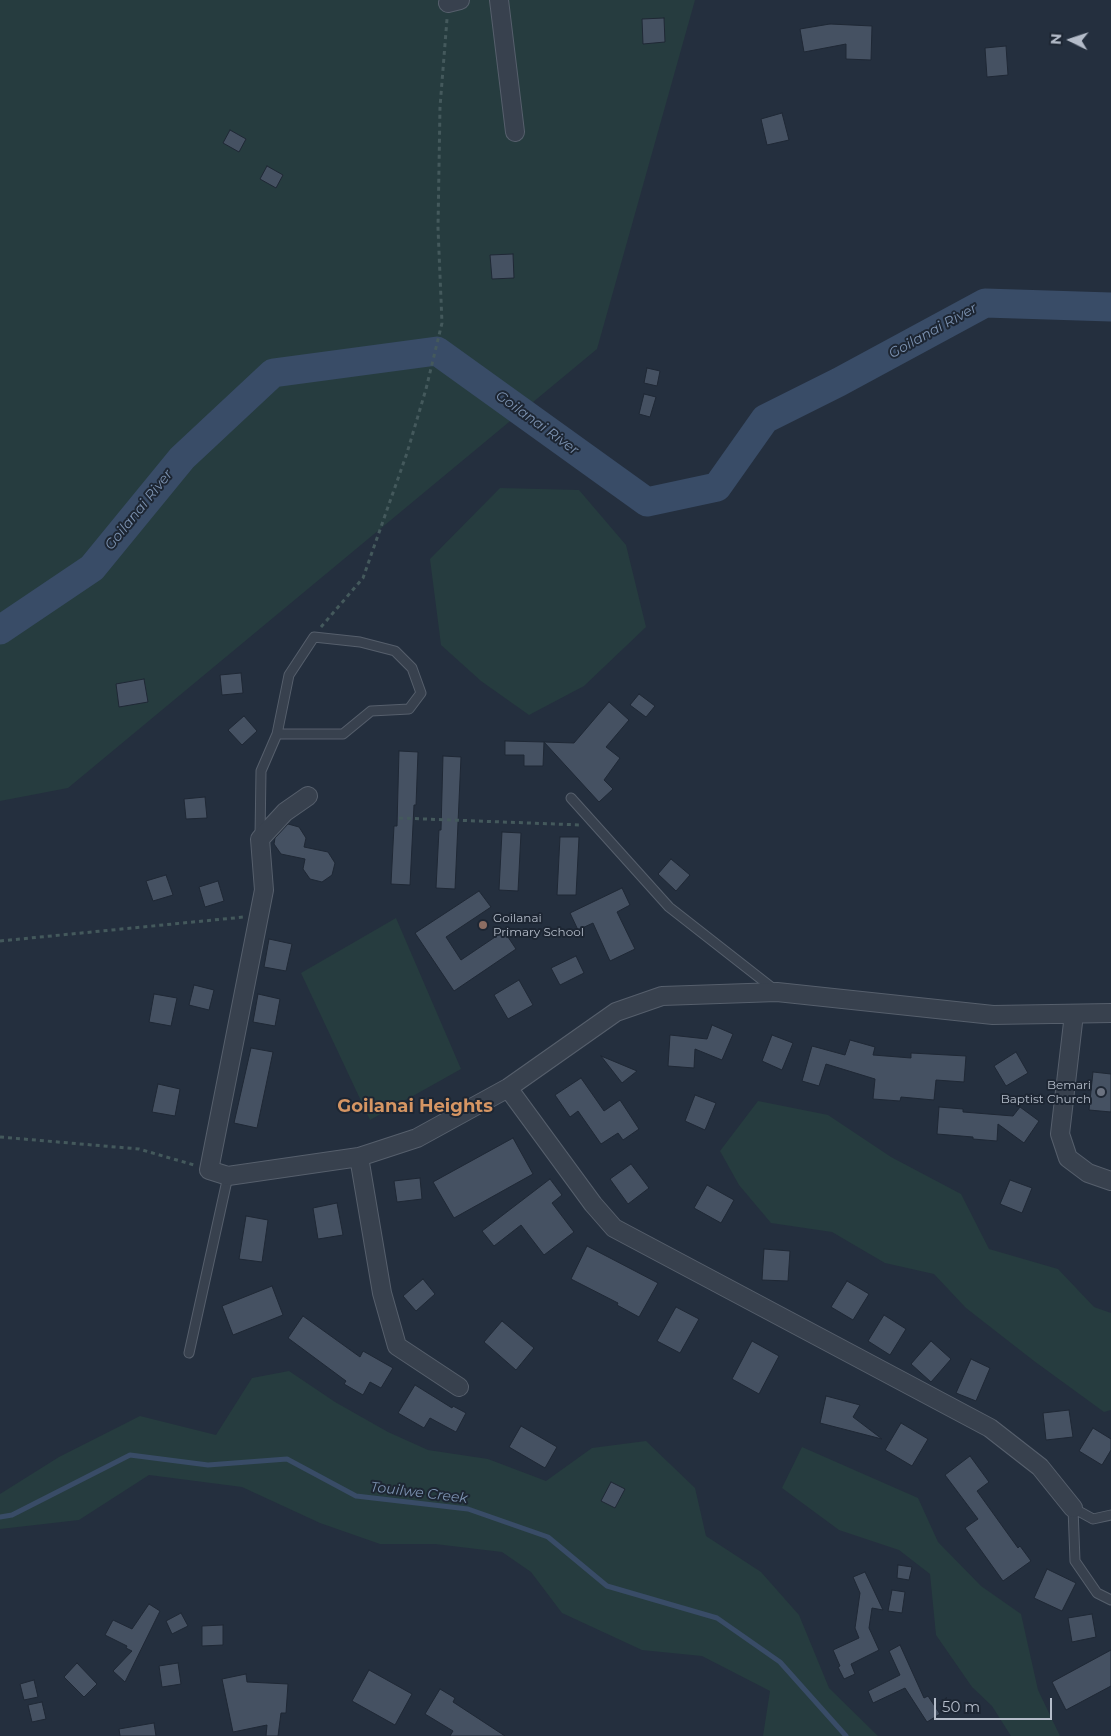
<!DOCTYPE html>
<html>
<head>
<meta charset="utf-8">
<style>
	body { margin:0 }
	#map { position:relative; width:1111px; height:1736px; overflow:hidden; background:#242f3e; font-family:Montserrat,sans-serif }
	canvas { display:block }
	.north { position:absolute; left:1046px; top:15px; width:50px; height:50px; -webkit-text-stroke:4px #1d2633; paint-order:stroke; rotate:274deg; font-size:14px; font-weight:700; line-height:20px; text-align:center; color:#b4bcc9 }
	.north::after { content:''; display:block; margin:auto; width:18px; height:22px; background:#b4bcc9; clip-path:polygon(50% 0,100% 100%,50% 72%,0 100%) }
	.scale { position:absolute; left:934px; top:1698px; width:118px; height:22px; box-sizing:border-box; border:2px solid #b4bcc9; border-top:0; padding-left:6px; font-size:15px; line-height:18px; white-space:nowrap; color:#b4bcc9; -webkit-text-stroke:4px #1d2633; paint-order:stroke }
</style>
</head>
<body>
<div id="map">
<canvas width="1111" height="1736"></canvas>
<div class="north">N</div>
<div class="scale">50 m</div>
</div>
<script>
const ctx = document.querySelector('canvas').getContext('2d');
ctx.lineJoin = 'round';
function fillPath(path, color) { ctx.fillStyle = color; ctx.fill(path, 'evenodd'); }
const poly = rows => new Path2D(rows.map(r => 'M' + r).join(''));
function strokePath(path, color, width, dash) { ctx.strokeStyle = color; ctx.lineWidth = width; ctx.lineCap = dash ? 'butt' : 'round'; ctx.setLineDash(dash || []); ctx.stroke(path); }
function write(font, color, halo, rows, align = 'center') {
  ctx.font = font + ' Montserrat,sans-serif'; ctx.lineWidth = 4; ctx.setLineDash([]); ctx.textBaseline = 'middle'; ctx.strokeStyle = halo; ctx.fillStyle = color; for (const [text, x, y, turn = 0] of rows) {
    ctx.save(); ctx.translate(x, y); ctx.rotate((+turn || 0) * Math.PI / 180); ctx.textAlign = isNaN(turn) ? turn : align; if (halo) ctx.strokeText(text, 0, 0); ctx.fillText(text, 0, 0); ctx.restore();
  }
}
fillPath(poly([
	[0,0,695,0,597,349,68,788,0,801],
	[500,488,579,490,626,545,646,627,584,686,529,715,481,681,441,645,430,559],
	[396,918,461,1069,370,1120,301,973],
	[758,1101,828,1115,891,1157,961,1194,989,1249,1058,1269,1094,1307,1111,1313,1111,1410,1104,1412,1034,1361,966,1308,934,1274,885,1263,832,1232,771,1223,739,1185,720,1151],
	[289,1371,335,1402,388,1432,428,1450,488,1459,546,1481,592,1448,646,1441,695,1488,706,1536,761,1572,799,1615,829,1688,878,1736,763,1736,770,1691,702,1656,642,1650,562,1613,531,1572,502,1552,435,1544,380,1544,320,1523,242,1487,149,1475,79,1520,0,1529,0,1494,59,1457,140,1416,216,1435,252,1378],
	[802,1447,918,1498,938,1542,981,1586,1021,1614,1038,1690,1060,1736,1011,1736,992,1706,972,1687,936,1635,930,1574,899,1550,839,1530,782,1488]
]), '#263c3f');
strokePath(poly([
	[0,1517,12,1515,130,1455,208,1465,287,1459,356,1496,468,1509,548,1537,607,1586,717,1618,780,1662,846,1736]
]), '#394c67', 5);
strokePath(poly([
	[0,630,92,568,182,458,273,373,437,351,647,502,717,487,765,419,839,382,985,303,1111,307]
]), '#394c67', 29);
const building = poly([
	[664,18,665,42,643,44,642,19,664,18],
	[830,24,872,26,871,60,846,59,846,44,804,52,800,29,830,24],
	[1006,46,1008,75,987,77,985,48,1006,46],
	[782,113,789,140,767,145,761,119,782,113],
	[230,130,246,139,239,152,223,143,230,130],
	[267,166,283,175,276,188,260,179,267,166],
	[513,254,514,278,492,279,490,255,513,254],
	[647,368,660,371,657,386,644,383,647,368],
	[644,394,656,397,650,417,639,414,644,394],
	[241,673,243,693,222,695,220,675,241,673],
	[144,679,148,702,119,707,116,684,144,679],
	[639,694,655,706,646,717,630,705,639,694],
	[609,702,629,720,606,747,620,758,604,780,613,789,599,802,544,742,574,743,609,702],
	[244,716,257,731,242,745,228,730,244,716],
	[505,741,544,742,543,766,524,766,524,755,505,755,505,741],
	[399,751,418,752,416,805,414,805,410,885,391,884,394,826,397,826,399,751],
	[443,756,461,757,455,889,436,888,439,830,441,830,443,756],
	[205,797,207,818,186,819,184,799,205,797],
	[288,824,299,827,306,838,304,847,328,852,335,863,332,875,322,882,310,879,303,869,305,859,281,854,274,844,275,838,288,824],
	[502,832,521,833,518,891,499,890,502,832],
	[560,837,579,837,576,895,557,895,560,837],
	[671,859,690,875,676,891,658,874,671,859],
	[166,875,173,895,153,901,146,881,166,875],
	[218,881,224,901,205,907,199,887,218,881],
	[622,888,630,905,617,912,635,949,610,961,593,923,578,930,570,913,622,888],
	[479,891,491,907,446,937,461,960,504,931,516,949,454,991,415,933,479,891],
	[269,939,292,944,286,971,264,967,269,939],
	[576,956,584,973,560,985,551,968,576,956],
	[519,980,533,1005,508,1019,494,995,519,980],
	[194,985,214,990,209,1010,189,1005,194,985],
	[154,994,177,998,171,1026,149,1022,154,994],
	[258,994,280,999,275,1026,253,1022,258,994],
	[712,1025,733,1034,722,1060,695,1049,694,1068,668,1066,670,1035,707,1039,712,1025],
	[772,1035,793,1043,782,1070,762,1061,772,1035],
	[850,1040,875,1047,873,1055,911,1058,911,1053,966,1056,964,1082,936,1080,934,1100,901,1097,900,1101,873,1099,875,1079,826,1064,819,1086,802,1081,812,1046,845,1055,850,1040],
	[251,1048,273,1052,257,1128,234,1123,251,1048],
	[1016,1052,1028,1073,1006,1086,994,1066,1016,1052],
	[601,1056,637,1071,622,1083,601,1056],
	[1093,1072,1111,1074,1111,1112,1089,1110,1093,1072],
	[581,1078,604,1111,620,1100,639,1129,623,1140,618,1133,601,1144,578,1111,570,1117,555,1095,581,1078],
	[158,1084,180,1089,175,1116,152,1112,158,1084],
	[695,1095,716,1103,705,1130,685,1121,695,1095],
	[939,1107,963,1109,963,1112,1013,1116,1020,1107,1039,1121,1024,1143,998,1124,997,1141,973,1139,973,1137,937,1134,939,1107],
	[513,1138,533,1174,454,1218,433,1182,513,1138],
	[631,1164,649,1188,628,1204,610,1179,631,1164],
	[420,1178,422,1199,397,1202,394,1181,420,1178],
	[550,1179,562,1195,552,1203,574,1232,544,1255,521,1225,494,1246,482,1231,550,1179],
	[1010,1180,1032,1188,1022,1213,1000,1204,1010,1180],
	[707,1185,734,1200,721,1223,694,1208,707,1185],
	[337,1203,343,1235,318,1239,313,1208,337,1203],
	[246,1216,268,1220,262,1262,239,1259,246,1216],
	[587,1246,658,1283,639,1317,617,1305,618,1303,571,1279,587,1246],
	[764,1249,790,1251,788,1281,762,1280,764,1249],
	[423,1279,435,1294,416,1311,403,1296,423,1279],
	[847,1281,869,1294,853,1320,831,1307,847,1281],
	[272,1286,283,1315,233,1335,222,1306,272,1286],
	[676,1307,699,1319,680,1353,657,1341,676,1307],
	[884,1315,906,1329,890,1355,868,1341,884,1315],
	[303,1316,360,1357,363,1351,393,1368,381,1388,370,1382,363,1395,344,1384,346,1381,288,1338,303,1316],
	[502,1321,534,1348,516,1370,484,1342,502,1321],
	[752,1341,779,1356,759,1394,732,1379,752,1341],
	[931,1341,951,1359,931,1382,911,1364,931,1341],
	[971,1359,990,1368,976,1401,956,1393,971,1359],
	[415,1385,452,1408,453,1406,466,1413,456,1432,430,1418,424,1428,398,1413,415,1385],
	[826,1396,860,1405,853,1417,882,1439,820,1423,826,1396],
	[1069,1410,1073,1437,1046,1440,1043,1413,1069,1410],
	[901,1423,928,1439,912,1466,885,1450,901,1423],
	[521,1426,557,1447,545,1468,509,1447,521,1426],
	[1093,1428,1111,1439,1111,1450,1102,1465,1079,1451,1093,1428],
	[970,1456,989,1482,977,1491,1018,1548,1020,1546,1031,1561,1003,1581,965,1528,978,1519,945,1475,970,1456],
	[611,1482,625,1489,615,1508,601,1501,611,1482],
	[898,1565,912,1567,909,1580,897,1578,898,1565],
	[1047,1569,1076,1583,1062,1611,1034,1598,1047,1569],
	[865,1572,883,1610,872,1608,869,1628,879,1650,851,1664,855,1674,844,1679,838,1667,840,1666,833,1650,859,1638,855,1628,860,1593,853,1577,865,1572],
	[892,1590,905,1592,902,1613,888,1611,892,1590],
	[149,1604,160,1611,125,1682,113,1671,132,1651,126,1648,127,1646,105,1635,113,1620,132,1629,149,1604],
	[181,1613,188,1626,172,1634,166,1621,181,1613],
	[1092,1614,1096,1637,1072,1642,1068,1618,1092,1614],
	[223,1625,223,1645,202,1646,202,1626,223,1625],
	[900,1645,924,1698,928,1696,940,1714,927,1722,905,1688,873,1703,868,1691,900,1675,889,1651,900,1645],
	[1111,1650,1111,1686,1066,1710,1052,1682,1111,1650],
	[77,1663,97,1684,84,1697,64,1677,77,1663],
	[178,1663,181,1684,162,1687,159,1666,178,1663],
	[369,1670,412,1694,395,1725,352,1701,369,1670],
	[246,1674,247,1682,288,1684,286,1713,281,1713,278,1736,266,1736,267,1725,233,1732,222,1679,246,1674],
	[34,1680,38,1697,24,1700,20,1684,34,1680],
	[440,1689,455,1698,453,1702,505,1736,450,1736,453,1731,425,1714,440,1689],
	[42,1702,46,1719,32,1722,28,1705,42,1702],
	[154,1723,156,1736,120,1736,119,1729,154,1723]
]);
fillPath(building, '#455162');
strokePath(building, '#1f2835', 1);
const lane = poly([
	[571,798,669,907,775,990],
	[260,836,261,771,277,734,289,675,314,637,360,642,395,651,412,668,421,693,409,709,371,711,343,734,277,734],
	[189,1353,228,1176],
	[1073,1508,1075,1561,1097,1593,1111,1600],
	[1073,1508,1093,1519,1111,1515]
]);
const street = poly([
	[499,0,515,132],
	[448,3,460,0],
	[308,796,285,812,260,839,264,890,209,1170,228,1176,359,1157,417,1138,508,1088,616,1012,662,996,777,992,993,1015,1111,1013],
	[1074,1014,1060,1134,1068,1158,1088,1173,1111,1181],
	[508,1088,593,1204,614,1228,990,1428,1040,1467,1073,1508],
	[359,1157,382,1293,397,1346,459,1387]
]);
strokePath(lane, '#565f6c', 11);
strokePath(street, '#565f6c', 20);
strokePath(poly([
	[321,627,363,578,407,453,426,389,442,323,438,228,440,107,447,19],
	[399,818,581,825],
	[0,941,244,917],
	[0,1137,139,1149,194,1165]
]), '#44595c', 3, [4, 4]);
strokePath(lane, '#38414e', 9);
strokePath(street, '#38414e', 18);
for (const [x, y, r, color] of [
	[483,925,5,"#8d6e63"],
	[1101,1092,5,"#6b7280"]
]) { const dot = new Path2D(); dot.arc(x, y, r, 0, 2 * Math.PI); ctx.fillStyle = color; ctx.fill(dot); strokePath(dot, '#1d2633', 2); }
write('12px', '#b4bcc9', '#1d2633', [
	["Goilanai",493,918],
	["Primary School",493,932],
	["Bemari",1091,1085,"right"],
	["Baptist Church",1091,1099,"right"]
], 'left');
write('italic 14px', '#7c92b1', '#1d2633', [
	["Goilanai River",933,331,-29],
	["Goilanai River",537,423,36],
	["Goilanai River",139,510,-51],
	["Touilwe Creek",419,1493,7]
]);
write('bold 18px', '#d59563', '#1d2633', [
	["Goilanai Heights",415,1107]
]);
</script>
</body>
</html>
